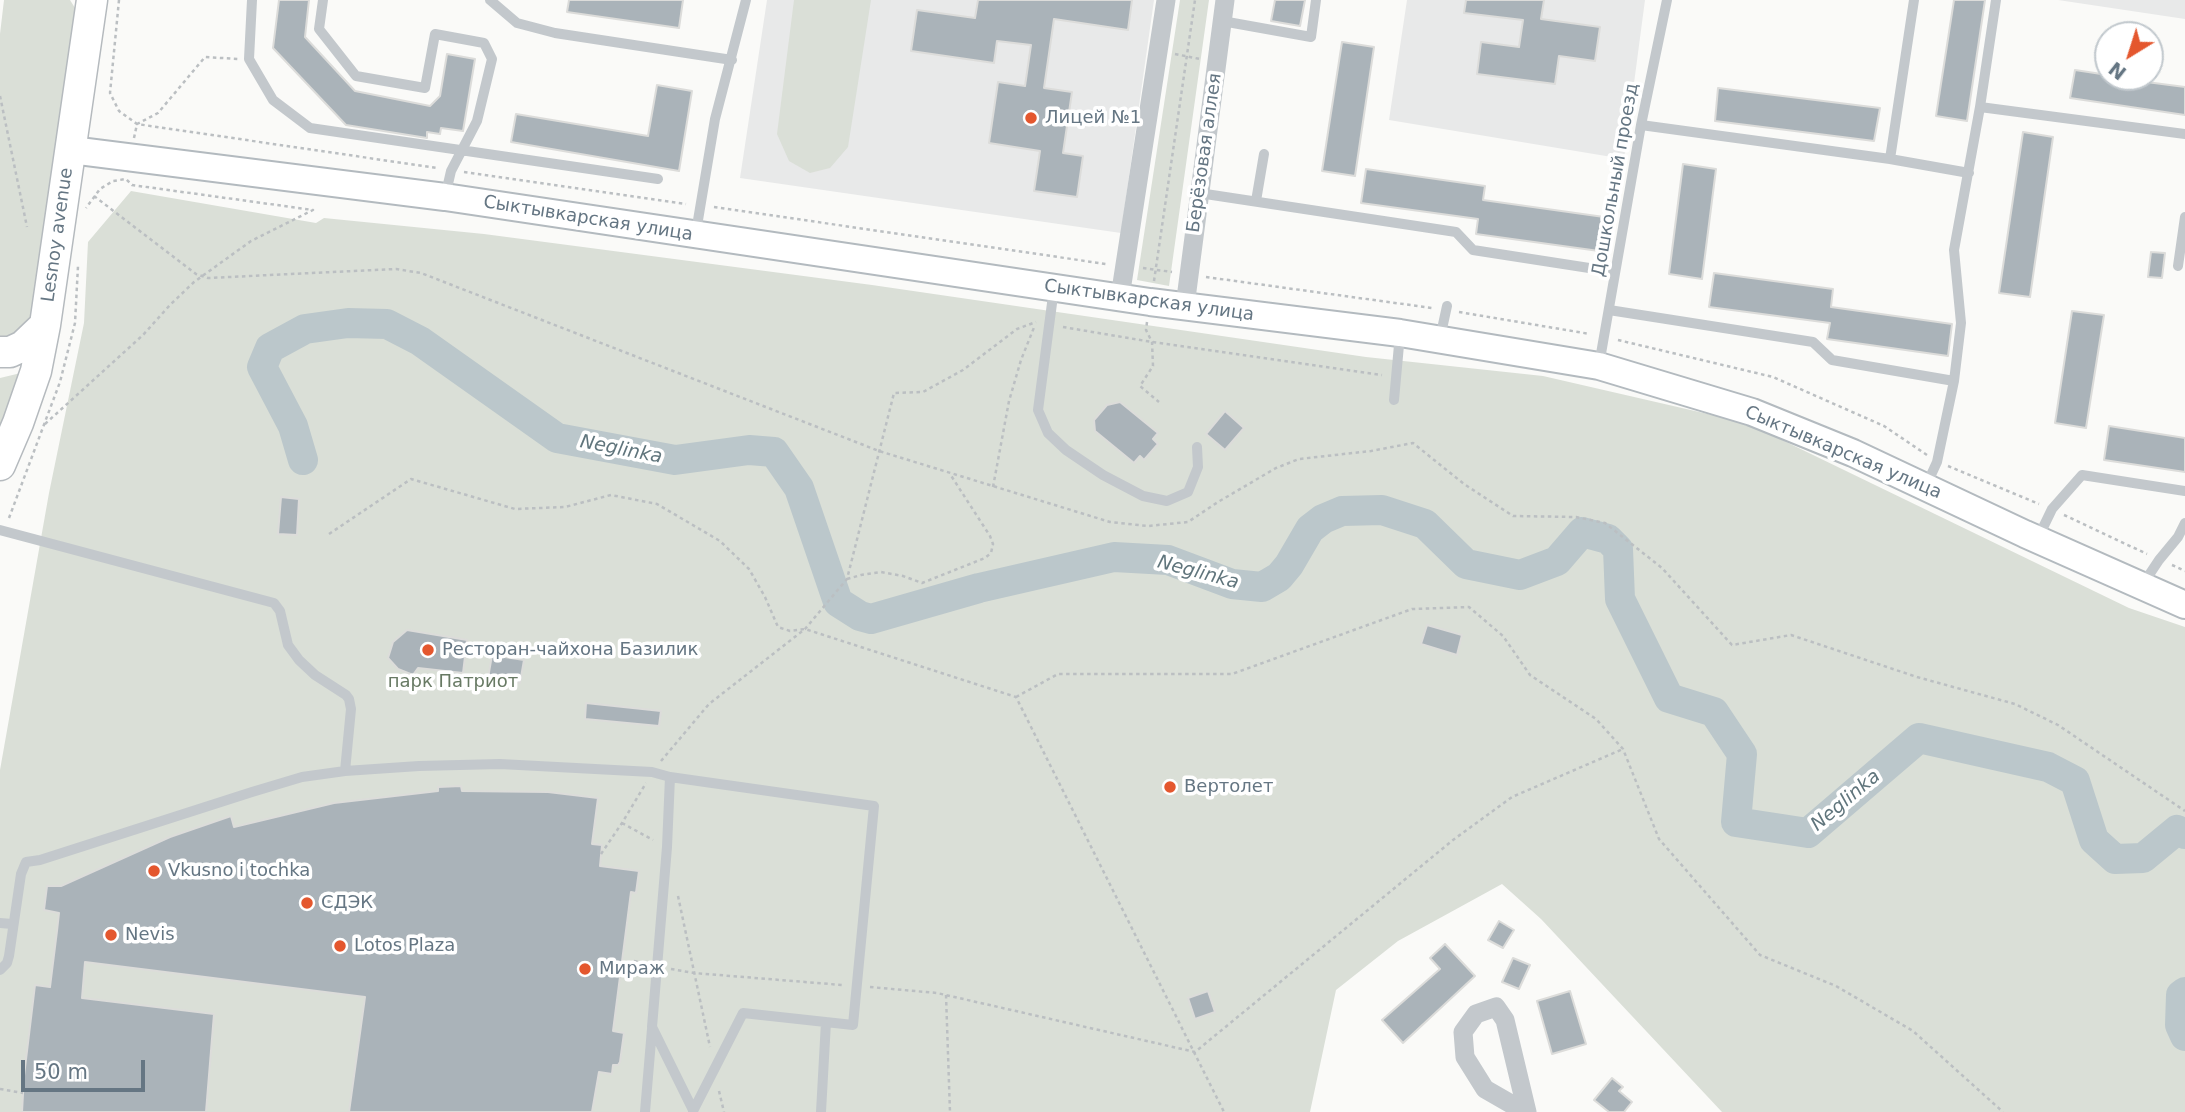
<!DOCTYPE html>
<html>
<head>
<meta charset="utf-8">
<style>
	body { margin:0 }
	#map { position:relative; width:2185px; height:1112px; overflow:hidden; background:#fafaf8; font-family:"DejaVu Sans",sans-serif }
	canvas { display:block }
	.north { position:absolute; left:2094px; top:21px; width:70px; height:70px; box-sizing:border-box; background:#fff; border:2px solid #c1c8cd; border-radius:50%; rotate:218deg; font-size:19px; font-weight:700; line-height:28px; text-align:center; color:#657683 }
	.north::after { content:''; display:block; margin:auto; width:24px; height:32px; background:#e4572e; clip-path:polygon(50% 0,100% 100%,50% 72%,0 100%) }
	.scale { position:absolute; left:21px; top:1060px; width:124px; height:32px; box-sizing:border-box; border:4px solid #657683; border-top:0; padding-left:9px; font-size:21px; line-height:24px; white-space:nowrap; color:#657683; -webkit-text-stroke:5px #fff; paint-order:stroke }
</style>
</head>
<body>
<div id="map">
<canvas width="2185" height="1112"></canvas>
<div class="north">N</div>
<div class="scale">50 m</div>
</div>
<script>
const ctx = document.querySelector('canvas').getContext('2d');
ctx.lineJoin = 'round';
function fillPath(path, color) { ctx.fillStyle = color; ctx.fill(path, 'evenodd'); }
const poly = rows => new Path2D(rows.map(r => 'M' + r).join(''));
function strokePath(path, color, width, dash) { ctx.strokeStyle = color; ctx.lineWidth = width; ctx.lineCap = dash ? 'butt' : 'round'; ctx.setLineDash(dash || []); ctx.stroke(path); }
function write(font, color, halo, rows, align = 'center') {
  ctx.font = font + ' "DejaVu Sans",sans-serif'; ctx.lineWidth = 7; ctx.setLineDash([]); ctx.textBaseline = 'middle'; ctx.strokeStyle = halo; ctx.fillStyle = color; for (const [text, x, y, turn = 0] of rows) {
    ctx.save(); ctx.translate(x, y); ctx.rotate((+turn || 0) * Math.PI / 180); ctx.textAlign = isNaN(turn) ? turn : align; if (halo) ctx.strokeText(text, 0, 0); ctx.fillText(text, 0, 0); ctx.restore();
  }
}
fillPath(poly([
	[767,0,1154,0,1121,233,740,178],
	[1407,0,1645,0,1624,159,1389,120],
	[2058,0,2185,0,2185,19]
]), '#e8e9e9');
fillPath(poly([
	[4,0,70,0,75,8,36,323,0,350,0,34],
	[794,0,871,0,848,147,830,168,810,173,789,161,777,134],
	[1180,0,1209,0,1169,286,1137,280],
	[131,191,316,223,324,218,484,234,872,285,1366,357,1543,376,1747,423,2129,608,2185,627,2185,1112,1722,1112,1541,919,1502,884,1398,941,1336,990,1310,1112,0,1112,0,770,49,493,84,323,88,242],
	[25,372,0,431,0,378]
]), '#dadfd7');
strokePath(poly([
	[303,460,293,426,262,367,270,348,305,329,348,323,387,324,420,341,557,438,675,460,749,450,774,452,799,488,838,602,860,616,871,619,979,588,1114,557,1168,560,1232,584,1262,587,1279,577,1289,565,1310,529,1323,519,1342,511,1382,510,1425,524,1466,564,1520,575,1557,561,1582,532,1608,539,1618,549,1620,599,1669,698,1714,712,1742,754,1736,822,1808,833,1919,738,2048,767,2075,781,2094,840,2115,859,2143,858,2177,830,2185,834],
	[2185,992,2181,995,2180,1025,2185,1036]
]), '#bbc7cb', 30);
const building = poly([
	[279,0,309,0,305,37,355,91,430,106,440,96,447,54,475,59,463,131,441,128,440,134,427,132,427,138,346,125,273,48,279,0],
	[569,0,683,0,679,28,567,12,569,0],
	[978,0,1132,0,1128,30,1054,19,1044,88,1072,92,1063,153,1083,156,1077,197,1034,191,1040,151,989,143,998,82,1025,86,1031,45,997,41,994,63,911,51,917,10,975,18,978,0],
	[1275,0,1305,0,1300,26,1271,21,1275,0],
	[1466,0,1544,0,1541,19,1600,27,1595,61,1559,56,1555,84,1477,74,1481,42,1519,47,1523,20,1464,13,1466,0],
	[1954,0,1985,0,1967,121,1936,116,1954,0],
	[1342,42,1374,47,1355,176,1322,171,1342,42],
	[2075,70,2108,75,2108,77,2185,87,2185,115,2070,98,2075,70],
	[657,85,692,91,679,171,511,142,516,114,648,136,657,85],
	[1718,88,1880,108,1874,141,1715,121,1718,88],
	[2023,132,2053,137,2030,297,1999,293,2023,132],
	[1683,164,1716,169,1702,279,1669,274,1683,164],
	[1366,169,1485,186,1483,200,1604,217,1599,251,1476,234,1478,219,1361,203,1366,169],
	[2151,252,2165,253,2162,278,2148,277,2151,252],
	[1714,273,1833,289,1831,307,1952,324,1948,356,1827,339,1830,323,1709,307,1714,273],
	[2072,311,2104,315,2086,428,2055,423,2072,311],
	[1120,402,1158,433,1153,439,1158,444,1144,460,1140,456,1134,463,1095,431,1094,420,1107,405,1120,402],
	[1225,411,1244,428,1225,450,1206,434,1225,411],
	[2109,426,2185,438,2185,472,2104,460,2109,426],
	[281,497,299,499,297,535,278,534,281,497],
	[1427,625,1462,635,1457,655,1421,644,1427,625],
	[407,630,467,640,463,673,418,668,413,675,398,669,388,658,393,642,407,630],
	[492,655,524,660,520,683,488,678,492,655],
	[586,703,661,711,659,726,585,719,586,703],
	[461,786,462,791,548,792,598,798,592,844,602,845,600,866,639,871,636,893,631,892,613,1031,624,1033,620,1062,618,1065,613,1065,612,1074,599,1072,592,1112,349,1112,365,997,85,962,82,998,214,1014,206,1112,22,1112,24,1076,35,985,50,987,57,931,59,913,44,910,47,886,61,886,170,837,231,816,234,827,334,803,438,791,438,787,461,786],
	[1499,921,1514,930,1503,948,1488,940,1499,921],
	[1445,944,1475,976,1403,1043,1382,1020,1440,969,1430,958,1445,944],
	[1513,958,1530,965,1519,989,1502,982,1513,958],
	[1208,991,1215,1012,1195,1019,1188,998,1208,991],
	[1570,991,1586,1044,1552,1054,1537,1001,1570,991],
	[1612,1078,1623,1087,1619,1091,1632,1102,1624,1112,1609,1112,1594,1100,1612,1078]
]);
fillPath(building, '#aab3b9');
strokePath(building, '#dcdcda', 2);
const secondary = poly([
	[71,150,445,197,1150,302,1400,333,1599,366,1752,412,1853,453,2025,534,2185,605]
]);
const primary = poly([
	[0,352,10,352,23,346,45,325],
	[0,465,18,423,36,371,45,325,92,0]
]);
strokePath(secondary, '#b3babf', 30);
strokePath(primary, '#b5babe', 33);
strokePath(poly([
	[119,0,110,93,119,111,137,124,437,168],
	[1175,54,1200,59],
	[0,96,27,227],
	[134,138,137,124,158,113,205,57,238,59],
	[464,172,686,204],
	[94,196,196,274,208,278,396,269,421,273,879,451,1110,522,1148,526,1188,522,1218,502,1276,468,1299,459,1371,451,1413,443,1464,484,1513,516,1576,517,1605,523,1662,568,1732,645,1791,635,1917,677,2015,704,2058,725,2185,811],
	[714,207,1106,264],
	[1143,268,1172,272],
	[1206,277,1432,308],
	[1154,281,1195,0],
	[1459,312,1590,334],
	[1147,322,1146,330,1152,342,1153,366,1140,386,1159,402],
	[1063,327,1152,342,1382,375],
	[1618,340,1773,377,1884,426,1927,455],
	[45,424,143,335,170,305,194,282,251,241,313,210,132,185,126,179,113,181,100,189,86,208],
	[1948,466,2039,504],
	[993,487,1009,401,1021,360,1035,325],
	[2064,515,2147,554],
	[9,518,60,382,75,323,78,266],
	[329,534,411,479,515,509,565,507,611,495,657,504,720,541,749,569,765,597,778,627,790,631,805,629,1016,697,1224,1112],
	[2172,565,2185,571],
	[847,579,861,575,881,572,903,576,922,583,985,558,991,553,993,544,990,536,950,474],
	[1016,697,1058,674,1232,674,1412,609,1469,607,1503,636,1530,675,1596,719,1623,749,1659,839,1760,955,1836,986,1913,1031,2003,1112],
	[661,761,709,704,805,629,847,579,894,393,923,392,963,370,1017,329,1036,322],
	[622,823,653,840],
	[601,854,622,823,646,783],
	[678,896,710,1047],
	[634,961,644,963],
	[671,969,694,973,842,985],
	[870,987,937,993,1195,1052,1453,840,1512,797,1623,749],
	[946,995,950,1112],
	[0,1089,23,1093],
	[719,1091,724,1112]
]), '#bbbfc2', 2.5, [3.5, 3.5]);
strokePath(poly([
	[252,0,249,59,273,100,310,128,658,179],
	[323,0,319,29,356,76,425,88,435,34,484,43,492,59,477,121,451,171,445,197],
	[490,0,517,23,555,33,732,60],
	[1222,21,1311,37,1316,0],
	[1980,107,2185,134],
	[1641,125,1890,159,1914,0],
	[1890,159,1969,173],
	[1199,193,1456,232,1473,250,1615,272],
	[1256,201,1264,154],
	[696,232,715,119,746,0],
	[2178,266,2185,217],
	[1054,288,1038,410,1048,433,1066,450,1103,475,1143,496,1167,501,1188,492,1198,467,1197,447],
	[1609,310,1813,342,1832,360,1954,381],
	[1442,329,1447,306],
	[1599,365,1641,125,1667,0],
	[1394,400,1400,334],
	[1926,486,1937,462,1954,381,1961,323,1954,250,1980,107,1996,0],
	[0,530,274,603,280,611,288,645,299,660,315,675,346,695,349,699,351,709,345,771],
	[2038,538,2052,509,2082,475,2185,491],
	[2143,584,2159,560,2178,537,2185,523],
	[670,777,874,806,853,1025,743,1013,693,1111],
	[0,923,12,924],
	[0,970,7,963,9,956,21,874,26,862,40,860,252,792,302,777,345,771,419,766,500,764,652,772,670,777,667,847,652,1027,693,1110],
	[645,1112,652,1029],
	[821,1112,826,1022]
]), '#c3c8cc', 10);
strokePath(poly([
	[1120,297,1166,0],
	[1185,306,1225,0],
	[1525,1112,1485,1089,1465,1057,1463,1032,1476,1014,1496,1007,1505,1020,1527,1112]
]), '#c3c8cc', 19);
strokePath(secondary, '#fff', 26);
strokePath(primary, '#fff', 30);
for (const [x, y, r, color] of [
	[1031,118,7,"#e4572e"],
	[428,650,7,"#e4572e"],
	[1170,787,7,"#e4572e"],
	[154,871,7,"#e4572e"],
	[307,903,7,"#e4572e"],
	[111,935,7,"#e4572e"],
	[340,946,7,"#e4572e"],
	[585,969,7,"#e4572e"]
]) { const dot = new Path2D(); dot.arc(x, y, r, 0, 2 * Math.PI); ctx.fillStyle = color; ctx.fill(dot); strokePath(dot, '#fff', 2.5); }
write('18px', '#657683', '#fff', [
	["Лицей №1",1045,118],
	["Ресторан-чайхона Базилик",442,650],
	["Вертолет",1184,787],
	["Vkusno i tochka",168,871],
	["СДЭК",321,903],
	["Nevis",125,935],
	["Lotos Plaza",354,946],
	["Мираж",599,969]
], 'left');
write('18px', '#657683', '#fff', [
	["Берёзовая аллея",1205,153,-82],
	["Дошкольный проезд",1616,180,-80],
	["Сыктывкарская улица",588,219,9],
	["Lesnoy avenue",58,235,-82],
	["Сыктывкарская улица",1149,301,8],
	["Сыктывкарская улица",1843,453,23]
]);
write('18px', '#687a64', '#fff', [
	["парк Патриот",453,682]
]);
write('italic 19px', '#60757c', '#fff', [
	["Neglinka",621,450,11],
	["Neglinka",1198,573,15],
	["Neglinka",1846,801,-40]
]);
</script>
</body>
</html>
